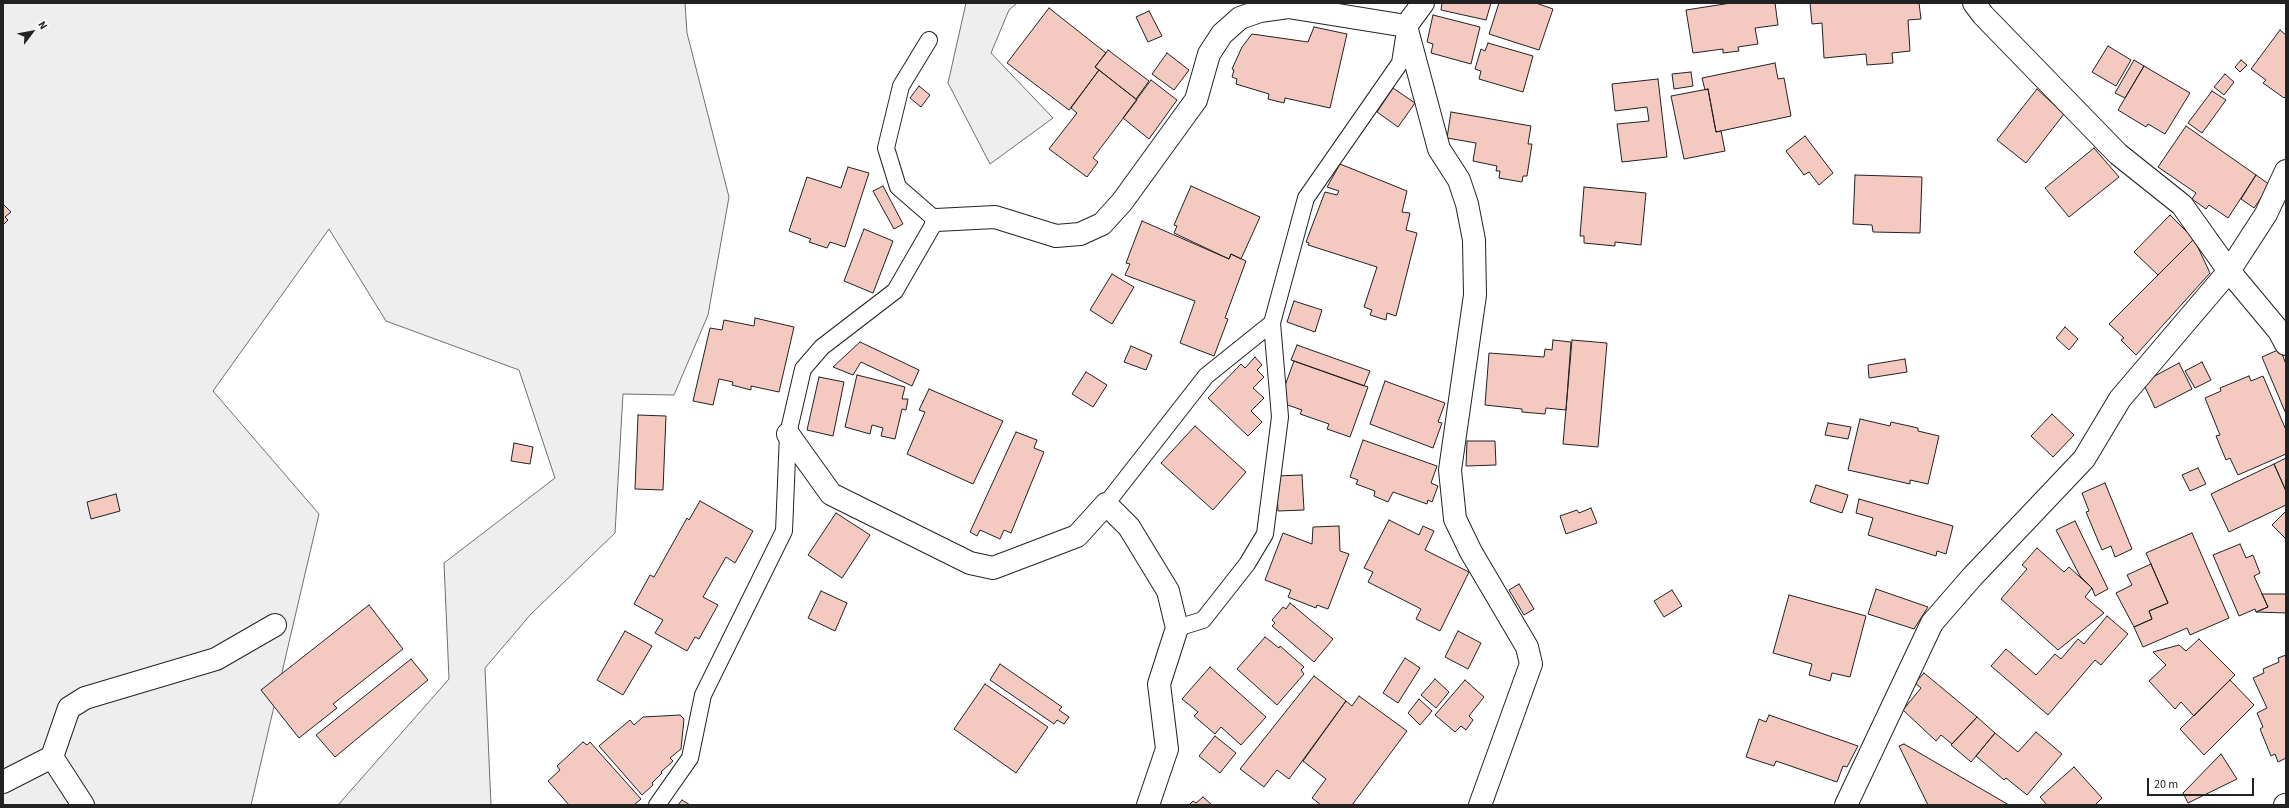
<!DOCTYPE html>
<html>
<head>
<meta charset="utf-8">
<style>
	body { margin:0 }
	#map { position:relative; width:2289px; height:808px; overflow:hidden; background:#fff; font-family:"Source Sans 3",sans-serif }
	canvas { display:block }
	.frame { position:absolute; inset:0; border:4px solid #222; pointer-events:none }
	.north { position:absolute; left:12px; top:12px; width:40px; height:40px; -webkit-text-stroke:3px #fff; paint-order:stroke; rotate:58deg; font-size:11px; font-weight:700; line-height:16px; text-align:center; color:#222 }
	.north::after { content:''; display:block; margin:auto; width:14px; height:18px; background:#222; clip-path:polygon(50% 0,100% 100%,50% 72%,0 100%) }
	.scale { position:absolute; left:2147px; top:778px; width:107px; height:18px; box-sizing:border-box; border:2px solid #222; border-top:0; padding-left:5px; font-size:12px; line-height:14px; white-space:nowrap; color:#222; -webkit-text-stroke:3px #fff; paint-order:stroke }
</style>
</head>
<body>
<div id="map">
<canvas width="2289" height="808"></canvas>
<div class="frame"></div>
<div class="north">N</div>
<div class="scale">20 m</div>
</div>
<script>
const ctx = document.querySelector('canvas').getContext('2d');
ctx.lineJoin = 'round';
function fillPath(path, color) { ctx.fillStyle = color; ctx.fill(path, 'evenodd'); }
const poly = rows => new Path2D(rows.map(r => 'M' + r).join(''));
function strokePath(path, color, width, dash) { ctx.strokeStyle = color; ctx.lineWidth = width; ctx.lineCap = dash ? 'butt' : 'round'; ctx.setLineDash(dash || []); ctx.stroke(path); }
const green = poly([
	[3,3,685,3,687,33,729,197,708,315,674,395,623,394,615,533,531,614,485,668,491,805,338,805,449,679,444,563,555,478,519,370,386,321,329,229,213,391,319,514,251,805,3,805,3,3],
	[966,3,1017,3,1009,10,991,53,1053,118,990,164,948,83,966,3]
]);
fillPath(green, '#eee');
strokePath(green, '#6f6f6f', 1);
const building = poly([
	[1442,3,1491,3,1486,20,1441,10,1442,3],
	[1499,3,1536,3,1553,9,1539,50,1489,34,1499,3],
	[1731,3,1775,3,1778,25,1755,28,1758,44,1738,47,1739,51,1723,53,1723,49,1693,53,1686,10,1731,3],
	[1810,3,1919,3,1921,19,1908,20,1910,51,1892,53,1893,63,1867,65,1866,54,1824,58,1822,23,1812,24,1810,3],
	[1049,8,1106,53,1095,67,1099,70,1069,110,1007,63,1049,8],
	[1149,11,1162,36,1148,42,1136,17,1149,11],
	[1433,15,1480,27,1471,64,1431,53,1433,44,1427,42,1433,15],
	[1314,27,1347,34,1330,108,1285,98,1284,103,1268,99,1269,94,1236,84,1237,79,1232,77,1234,70,1232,69,1242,47,1252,34,1308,42,1314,27],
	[2280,30,2286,35,2286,96,2284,98,2263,83,2266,80,2251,69,2280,30],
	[1488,43,1533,56,1523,92,1479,79,1481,71,1475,69,1481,49,1485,51,1488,43],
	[2108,46,2131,60,2116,86,2092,72,2108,46],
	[1108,50,1149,81,1136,99,1095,67,1108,50],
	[1167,53,1189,70,1174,90,1152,74,1167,53],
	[2134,60,2144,66,2125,98,2115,93,2134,60],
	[2241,60,2247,65,2240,72,2235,67,2241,60],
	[1775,63,1778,79,1784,78,1791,116,1716,132,1708,89,1705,90,1702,78,1775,63],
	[2144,66,2190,93,2165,134,2148,124,2146,127,2118,110,2144,66],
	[1099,70,1137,100,1093,158,1098,162,1087,177,1049,149,1077,113,1071,108,1099,70],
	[1691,72,1693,86,1674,89,1672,74,1691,72],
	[2225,74,2234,82,2224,95,2214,87,2225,74],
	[1658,79,1667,157,1622,162,1617,124,1649,121,1647,107,1615,111,1612,84,1658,79],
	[1151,80,1177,100,1149,139,1123,118,1151,80],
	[919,86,930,95,921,107,910,98,919,86],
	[1393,88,1415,103,1398,127,1377,112,1393,88],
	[1708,89,1716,132,1721,131,1725,151,1684,159,1671,96,1708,89],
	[2037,89,2064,114,2026,163,1997,140,2037,89],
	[2212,91,2226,100,2202,133,2188,123,2212,91],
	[1451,112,1531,126,1528,144,1532,144,1527,176,1523,176,1522,182,1499,178,1500,171,1496,171,1497,166,1473,161,1476,143,1447,138,1451,112],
	[2186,126,2256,175,2228,218,2209,205,2206,209,2192,199,2196,193,2158,167,2186,126],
	[1805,136,1833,173,1819,185,1809,172,1804,175,1786,151,1805,136],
	[2094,148,2119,177,2069,217,2045,188,2094,148],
	[1340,164,1407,191,1402,212,1410,213,1406,230,1417,233,1396,316,1387,313,1386,320,1370,315,1372,310,1364,307,1377,267,1308,245,1309,243,1306,242,1325,192,1337,195,1339,191,1327,187,1340,164],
	[848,167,869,173,845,247,830,242,827,248,809,242,811,239,789,231,807,177,841,188,848,167],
	[1855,175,1922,177,1920,233,1873,232,1872,225,1853,224,1855,175],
	[2256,175,2270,185,2254,208,2241,199,2256,175],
	[883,186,903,224,894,229,873,191,883,186],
	[1191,186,1260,217,1241,259,1231,254,1229,259,1174,233,1177,226,1174,225,1191,186],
	[1584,187,1646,193,1641,245,1615,242,1615,246,1584,243,1584,236,1580,236,1584,187],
	[3,204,11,212,5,217,8,220,3,225,3,204],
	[2170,215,2194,239,2158,275,2134,252,2170,215],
	[1142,221,1229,259,1231,254,1246,261,1225,318,1228,319,1214,356,1180,343,1195,301,1125,275,1130,264,1126,263,1142,221],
	[864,229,893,241,873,293,844,281,864,229],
	[2194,239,2210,273,2136,355,2121,340,2124,338,2109,324,2194,239],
	[1112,274,1134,287,1112,324,1090,310,1112,274],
	[1294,301,1322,310,1315,332,1287,322,1294,301],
	[755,318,794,327,779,392,751,386,751,390,732,385,733,382,719,379,713,405,693,401,710,328,722,330,724,320,754,326,755,318],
	[2065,327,2078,339,2069,350,2056,338,2065,327],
	[1553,340,1571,342,1566,410,1546,408,1545,414,1522,412,1522,409,1485,405,1489,353,1544,357,1545,349,1552,350,1553,340],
	[1572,340,1607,343,1598,447,1563,444,1572,340],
	[860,342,919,370,912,386,861,362,853,375,833,367,860,342],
	[1297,345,1370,371,1364,386,1291,360,1297,345],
	[1131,346,1152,355,1146,370,1124,362,1131,346],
	[2280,349,2286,364,2286,414,2262,357,2280,349],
	[1255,357,1262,365,1257,370,1264,377,1253,388,1264,398,1251,411,1262,422,1248,436,1208,398,1241,364,1245,368,1255,357],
	[1905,359,1907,372,1869,378,1868,365,1905,359],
	[1294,361,1368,387,1350,437,1327,429,1329,424,1300,414,1302,410,1279,402,1294,361],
	[2202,362,2211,380,2195,388,2185,371,2202,362],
	[2179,363,2192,389,2155,408,2145,387,2151,378,2179,363],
	[1086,372,1107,385,1093,407,1072,394,1086,372],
	[857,375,905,387,902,399,908,399,906,410,902,409,895,439,881,436,883,428,872,425,870,434,845,427,857,375],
	[2249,376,2251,381,2263,376,2286,430,2286,454,2238,475,2230,458,2226,460,2216,436,2220,435,2205,398,2221,391,2220,388,2249,376],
	[819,377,844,382,833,436,807,430,819,377],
	[1385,381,1445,403,1438,422,1442,423,1433,448,1370,424,1385,381],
	[929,389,1003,421,973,484,907,454,925,412,919,410,929,389],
	[2052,414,2074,435,2053,457,2031,436,2052,414],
	[638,415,666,416,663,490,635,489,638,415],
	[1860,419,1890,426,1891,422,1918,428,1918,431,1939,436,1928,484,1910,480,1910,484,1848,470,1860,419],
	[1828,423,1851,427,1848,439,1825,435,1828,423],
	[1195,426,1246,472,1213,510,1161,463,1195,426],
	[1016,432,1037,440,1034,448,1044,452,1011,533,1004,530,1000,539,980,530,977,536,970,532,1016,432],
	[1363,440,1437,466,1431,483,1438,486,1432,502,1428,500,1427,504,1393,492,1388,502,1374,496,1375,491,1356,484,1358,480,1350,477,1363,440],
	[1467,441,1495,441,1496,465,1466,466,1467,441],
	[514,443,533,447,530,464,511,461,514,443],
	[2286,458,2286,491,2274,464,2286,458],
	[2274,464,2286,491,2286,505,2229,532,2211,494,2274,464],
	[2198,468,2206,484,2190,491,2182,475,2198,468],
	[1302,475,1304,510,1278,511,1276,476,1302,475],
	[2105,483,2132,549,2115,557,2111,546,2102,550,2086,512,2089,511,2082,493,2105,483],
	[1816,485,1848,495,1842,513,1810,502,1816,485],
	[116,494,120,511,91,519,87,502,116,494],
	[1859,499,1953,526,1946,554,1937,551,1936,556,1868,535,1873,518,1856,513,1859,499],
	[700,501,753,531,735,563,726,557,703,597,718,605,699,639,695,637,687,651,655,633,663,620,634,604,650,575,654,577,687,518,689,520,700,501],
	[1591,508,1597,523,1566,534,1560,516,1577,510,1579,513,1591,508],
	[2286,511,2286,539,2272,525,2286,511],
	[836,513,870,535,842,578,808,555,836,513],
	[1389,520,1419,535,1423,526,1434,531,1425,550,1469,572,1440,631,1416,619,1421,609,1368,582,1373,572,1364,568,1389,520],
	[2075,521,2108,589,2095,596,2092,588,2080,576,2056,530,2075,521],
	[1339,526,1340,551,1349,554,1328,609,1317,605,1316,608,1288,597,1291,590,1265,580,1283,533,1312,544,1313,527,1339,526],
	[2192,533,2229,618,2190,635,2187,628,2143,647,2134,627,2152,619,2149,611,2168,603,2146,553,2192,533],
	[2240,544,2246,558,2253,555,2260,573,2254,576,2268,607,2256,612,2255,609,2239,616,2213,555,2240,544],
	[2037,548,2064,572,2069,567,2092,588,2085,597,2104,613,2058,650,2001,599,2027,569,2022,565,2037,548],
	[2151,564,2168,603,2149,611,2152,619,2134,627,2116,593,2132,585,2127,575,2151,564],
	[1519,584,1534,609,1524,615,1509,590,1519,584],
	[1876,589,1928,607,1914,629,1868,614,1876,589],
	[1672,590,1682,606,1664,617,1654,601,1672,590],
	[821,591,847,603,835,631,808,618,821,591],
	[2262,594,2286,594,2286,613,2256,612,2268,607,2262,594],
	[1789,595,1866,616,1850,677,1832,673,1830,681,1809,675,1812,664,1773,653,1789,595],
	[1290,603,1333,639,1314,662,1272,626,1275,623,1272,620,1283,607,1286,609,1290,603],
	[369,605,403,649,333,704,337,708,299,738,261,690,369,605],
	[2107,616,2128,634,2101,665,2095,660,2048,715,1991,666,2006,649,2036,675,2055,654,2061,659,2078,639,2084,644,2107,616],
	[625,631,652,646,623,695,597,680,625,631],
	[1458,631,1481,643,1468,669,1445,657,1458,631],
	[1265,637,1279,648,1280,646,1304,667,1301,670,1304,674,1277,705,1237,669,1265,637],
	[2199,639,2235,675,2194,716,2181,702,2175,709,2149,681,2166,665,2153,652,2179,645,2186,651,2199,639],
	[2286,655,2286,758,2278,762,2275,754,2271,756,2260,729,2263,727,2257,713,2267,708,2253,678,2264,673,2263,669,2279,662,2278,658,2286,655],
	[1405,658,1420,668,1398,703,1383,693,1405,658],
	[411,659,428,680,335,757,316,735,411,659],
	[1000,664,1062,707,1059,710,1069,717,1064,724,1057,720,1054,724,990,680,1000,664],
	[1210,667,1266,717,1241,745,1221,727,1215,734,1194,716,1198,712,1182,699,1210,667],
	[1924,673,1977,717,1952,744,1941,735,1936,741,1903,710,1921,688,1915,683,1924,673],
	[1314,676,1346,701,1289,779,1277,770,1264,787,1240,769,1314,676],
	[1435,679,1449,692,1436,708,1421,695,1435,679],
	[1465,680,1484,697,1469,716,1473,720,1466,730,1461,726,1455,732,1435,715,1465,680],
	[2230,680,2254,705,2204,755,2180,729,2230,680],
	[985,684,1048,727,1016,773,954,729,985,684],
	[1359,696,1407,731,1352,805,1321,805,1312,798,1326,779,1303,761,1346,701,1352,706,1359,696],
	[1419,699,1432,711,1420,725,1408,713,1419,699],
	[680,715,684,719,681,749,670,758,673,761,661,772,662,773,652,783,653,785,642,795,599,746,630,720,634,725,643,717,680,715],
	[1769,715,1858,746,1847,767,1843,766,1837,782,1776,761,1774,766,1746,757,1759,719,1766,722,1769,715],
	[1977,717,1995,733,1971,762,1951,745,1977,717],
	[2036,732,2062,754,2027,795,2006,778,2004,780,1976,756,1995,733,2018,752,2036,732],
	[1215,736,1236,753,1220,773,1199,756,1215,736],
	[583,742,587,745,590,742,641,799,634,805,569,805,548,781,560,770,557,766,583,742],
	[1904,744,2009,805,1928,805,1899,746,1904,744],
	[2221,754,2237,779,2188,803,2183,793,2221,754],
	[2074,767,2102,798,2096,804,2097,805,2047,805,2040,797,2074,767],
	[1203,797,1212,805,1189,805,1193,801,1196,803,1203,797],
	[682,800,690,805,678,805,682,800]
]);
fillPath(building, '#f3c9c0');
strokePath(building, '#222', 1);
const service = poly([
	[1106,504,1206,376,1272,323],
	[1177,628,1203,620,1247,564,1265,534,1280,417,1272,323,1306,198,1400,63,1405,31],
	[657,805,690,758,703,695,784,531,788,434,803,369,822,347,895,291,936,220,898,187,886,148,901,86,929,40]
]);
const minor = poly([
	[1974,3,1983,15,2118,154,2182,205,2229,271,2279,331,2286,344],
	[1406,26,1423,3],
	[936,220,995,217,1056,236,1080,234,1102,224,1122,202,1196,100,1209,54,1222,34,1240,18,1260,11,1288,7,1406,26,1439,149,1459,180,1467,204,1474,240,1475,295,1450,470,1455,519,1471,552,1527,647,1531,664,1480,805],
	[788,434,831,494,970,563,993,568,1077,536,1106,504,1129,527,1168,591,1177,628,1159,684,1167,749,1148,805],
	[52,757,83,805],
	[3,782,52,757,69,708,85,698,216,659,275,625],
	[1846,805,1932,623,1972,577,2084,459,2120,399,2229,271,2266,214,2286,171]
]);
const primary = poly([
	[2285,805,2286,805]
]);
strokePath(service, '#222', 18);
strokePath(minor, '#222', 24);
strokePath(primary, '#222', 24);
strokePath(service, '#fff', 16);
strokePath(minor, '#fff', 22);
strokePath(primary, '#fff', 22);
</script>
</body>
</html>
